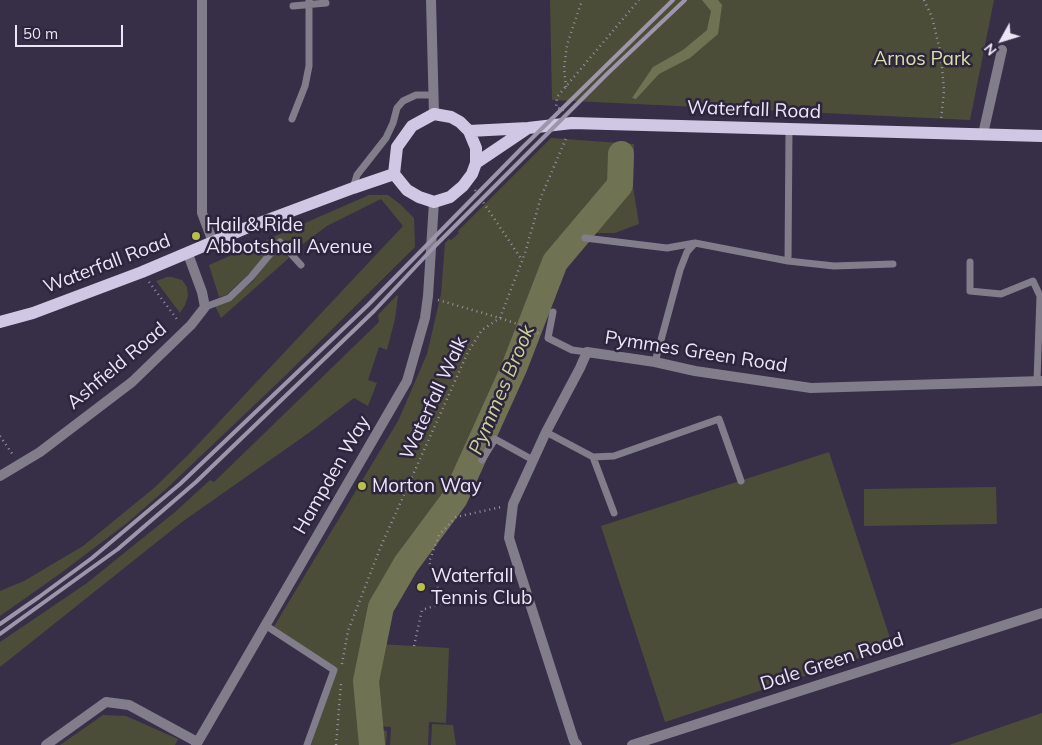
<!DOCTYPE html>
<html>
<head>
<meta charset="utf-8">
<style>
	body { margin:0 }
	#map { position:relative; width:1042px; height:745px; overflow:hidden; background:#372e47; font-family:Mulish,sans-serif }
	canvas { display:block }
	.north { position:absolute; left:977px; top:15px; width:50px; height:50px; -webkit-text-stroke:4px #2d243d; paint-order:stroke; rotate:231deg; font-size:14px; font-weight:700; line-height:20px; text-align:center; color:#ebe6f6 }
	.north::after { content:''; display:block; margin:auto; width:18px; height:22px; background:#ebe6f6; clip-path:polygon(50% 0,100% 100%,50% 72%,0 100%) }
	.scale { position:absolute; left:15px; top:25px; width:108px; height:22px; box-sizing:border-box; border:2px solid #ebe6f6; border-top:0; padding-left:6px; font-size:15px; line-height:18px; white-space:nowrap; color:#ebe6f6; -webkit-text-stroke:4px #2d243d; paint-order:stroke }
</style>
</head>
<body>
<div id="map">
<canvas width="1042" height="745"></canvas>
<div class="north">N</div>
<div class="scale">50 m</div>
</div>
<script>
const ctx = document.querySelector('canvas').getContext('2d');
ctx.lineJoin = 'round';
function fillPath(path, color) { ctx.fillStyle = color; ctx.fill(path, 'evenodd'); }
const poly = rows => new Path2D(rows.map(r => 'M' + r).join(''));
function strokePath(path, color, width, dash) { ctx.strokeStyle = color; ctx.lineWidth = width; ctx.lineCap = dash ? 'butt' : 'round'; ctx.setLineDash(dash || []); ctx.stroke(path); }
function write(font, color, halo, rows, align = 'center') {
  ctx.font = font + ' Mulish,sans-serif'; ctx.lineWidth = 5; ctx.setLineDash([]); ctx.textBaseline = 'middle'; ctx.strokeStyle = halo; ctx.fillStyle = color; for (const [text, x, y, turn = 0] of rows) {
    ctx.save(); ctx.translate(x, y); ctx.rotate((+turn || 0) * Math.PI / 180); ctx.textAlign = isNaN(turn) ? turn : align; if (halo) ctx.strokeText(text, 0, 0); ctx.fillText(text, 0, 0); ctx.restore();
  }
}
fillPath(poly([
	[550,0,994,0,970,120,552,100],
	[551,138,634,144,633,186,639,224,615,233,570,233,555,299,531,342,455,506,376,641,370,728,387,731,386,745,311,745,337,668,273,628,398,421,427,354,441,294,445,243,449,239,451,240,459,233,458,231],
	[369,195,388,195,400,204,414,218,415,247,285,376,165,490,127,523,61,573,0,616,0,591,24,581,83,546,154,488,188,455,403,226,381,199,327,226,292,252,280,239,249,274,226,295,219,297,209,265],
	[279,246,289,258,221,318,215,306,231,300,253,281],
	[167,277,172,277,182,280,187,287,188,296,185,305,180,313,156,281],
	[397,295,398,296,395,319,387,350,379,347,368,380,377,383,368,406,354,398,310,432,182,522,0,667,0,642,87,583,175,512,210,480,214,482,379,322,378,315],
	[829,452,893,647,665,722,601,526],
	[996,487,997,524,864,526,864,489],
	[379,644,449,648,446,723,429,722,428,745,390,745,391,727,375,726],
	[1042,713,1042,745,949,745],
	[103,715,126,716,178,739,175,745,60,745],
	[432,724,453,725,456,745,431,745]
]), '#4b4d39');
fillPath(poly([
	[702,0,718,0,722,5,718,34,690,58,659,74,636,99,632,98,653,67,683,50,707,30,711,11]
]), '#707353');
strokePath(poly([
	[372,745,366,681,381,607,406,564,455,498,514,368,555,262,620,185,621,154]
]), '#707353', 26);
strokePath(poly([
	[924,0,932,17,941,55,944,91,941,120],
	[566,87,564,68,567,45,582,0],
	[564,110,556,107,557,97,639,0],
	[475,190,522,260],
	[149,282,179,322],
	[438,300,500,318,520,325,539,334],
	[0,436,13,455],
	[414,646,422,610,443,603,429,562,439,535,456,517,501,507],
	[342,664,348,631,381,546,468,352,482,330,500,318,525,253,541,197,567,136],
	[336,745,341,684]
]), '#9993a7', 2.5, [1, 4]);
strokePath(poly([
	[293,6,326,3],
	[292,119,305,86,309,66,309,0],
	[353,188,357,175,386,138,393,123,397,108,403,101,416,95,433,95],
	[585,238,667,248,695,243],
	[788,261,789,130],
	[970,262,970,291,1001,294,1033,281,1040,296,1037,381],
	[205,307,229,298,251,277,280,242,301,265],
	[553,312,548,338,572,350,587,352],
	[655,362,680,270,687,252,695,243,788,261,834,266,893,264],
	[546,432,593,457,614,456,719,419,741,481],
	[593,457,614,513],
	[482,460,495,439,533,460],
	[265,625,334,670,307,745]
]), '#817d8b', 7);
strokePath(poly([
	[202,0,202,213,213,242],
	[983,134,1002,50],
	[0,476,40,452,132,382,191,325,205,307,202,292,188,254],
	[46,745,106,702,129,705,197,742],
	[577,745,574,741,509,538,513,504,546,432,580,368,587,352,655,362,695,371,811,388,1042,381],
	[632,745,1042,613]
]), '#817d8b', 10);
strokePath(poly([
	[431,0,434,114],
	[196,745,407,381,425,318,428,296,434,202]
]), '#817d8b', 10);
strokePath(poly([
	[434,114,451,117,460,122,469,131,476,148,476,163,472,174,463,186,450,197,434,202,419,197,407,190,394,174,397,147,412,126,434,114],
	[469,131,528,128,572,123,1042,136],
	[476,163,528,128],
	[0,322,33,313,142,272,246,228,353,188,394,174]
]), '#cfc7e3', 12);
strokePath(poly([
	[0,624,39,597,92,558,180,484,368,305,522,148,673,0],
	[0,634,118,549,196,482,374,311,434,247,607,74,685,0]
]), '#9d96aa', 4);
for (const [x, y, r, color] of [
	[196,236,5,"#b9c046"],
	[362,486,5,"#b9c046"],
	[421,587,5,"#b9c046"]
]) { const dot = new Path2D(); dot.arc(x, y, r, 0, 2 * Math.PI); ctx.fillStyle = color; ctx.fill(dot); strokePath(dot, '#2d243d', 2); }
write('19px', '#dae0a6', '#2d243d', [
	["Arnos Park",922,59]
]);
write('19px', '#ebe6f6', '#2d243d', [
	["Waterfall Road",754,110,2],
	["Waterfall Road",107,264,-21],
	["Pymmes Green Road",696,352,9],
	["Ashfield Road",117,366,-40],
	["Waterfall Walk",434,398,-65],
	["Hampden Way",332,475,-60],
	["Dale Green Road",832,662,-18]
]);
write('19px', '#ebe6f6', '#2d243d', [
	["Hail & Ride",206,225],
	["Abbotshall Avenue",206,247],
	["Morton Way",372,486],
	["Waterfall",431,576],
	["Tennis Club",431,598]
], 'left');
write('italic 20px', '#ccd197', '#2d243d', [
	["Pymmes Brook",502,390,-67]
]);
</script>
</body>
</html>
